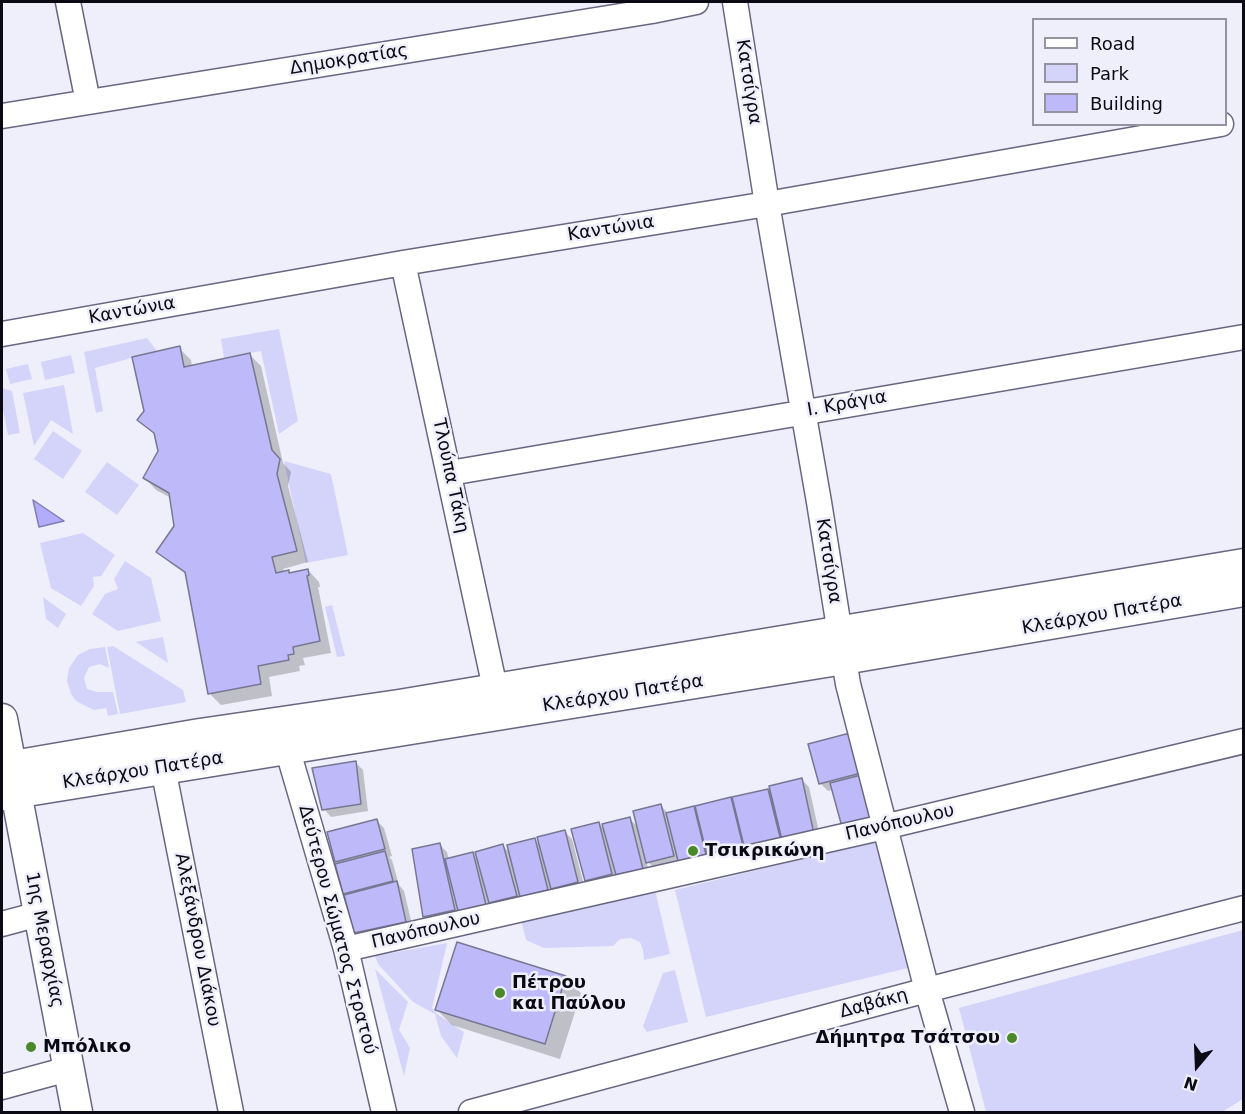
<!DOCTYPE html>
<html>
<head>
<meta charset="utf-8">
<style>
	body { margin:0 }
	#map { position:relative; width:1245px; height:1114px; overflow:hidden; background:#efeffb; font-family:"DejaVu Sans",sans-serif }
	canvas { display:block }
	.frame { position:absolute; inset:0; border:3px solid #0b0a14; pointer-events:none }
	.legend { position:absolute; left:1032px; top:18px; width:195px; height:108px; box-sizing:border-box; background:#efeffb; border:2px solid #94939f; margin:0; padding:8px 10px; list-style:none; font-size:18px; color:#0b0a14 }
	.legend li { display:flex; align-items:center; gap:12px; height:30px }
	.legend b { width:30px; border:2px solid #94939f }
	.north { position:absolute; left:1167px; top:1036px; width:60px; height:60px; -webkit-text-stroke:4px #efeffb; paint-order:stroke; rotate:199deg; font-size:16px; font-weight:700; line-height:24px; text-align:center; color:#0b0a14 }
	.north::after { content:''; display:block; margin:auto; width:21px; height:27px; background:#0b0a14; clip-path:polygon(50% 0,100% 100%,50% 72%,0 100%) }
</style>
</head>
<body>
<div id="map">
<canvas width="1245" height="1114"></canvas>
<div class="frame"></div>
<ul class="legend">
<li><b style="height:8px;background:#fff"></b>Road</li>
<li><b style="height:16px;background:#d4d3f9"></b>Park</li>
<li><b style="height:16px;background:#bebaf9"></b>Building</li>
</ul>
<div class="north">N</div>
</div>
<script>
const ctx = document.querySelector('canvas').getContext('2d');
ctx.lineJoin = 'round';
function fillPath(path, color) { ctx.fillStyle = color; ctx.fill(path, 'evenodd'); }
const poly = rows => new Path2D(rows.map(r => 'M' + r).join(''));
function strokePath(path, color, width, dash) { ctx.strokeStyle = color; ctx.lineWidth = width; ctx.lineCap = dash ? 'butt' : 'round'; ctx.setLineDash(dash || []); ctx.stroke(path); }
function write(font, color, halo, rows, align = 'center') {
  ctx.font = font + ' "DejaVu Sans",sans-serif'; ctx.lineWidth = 5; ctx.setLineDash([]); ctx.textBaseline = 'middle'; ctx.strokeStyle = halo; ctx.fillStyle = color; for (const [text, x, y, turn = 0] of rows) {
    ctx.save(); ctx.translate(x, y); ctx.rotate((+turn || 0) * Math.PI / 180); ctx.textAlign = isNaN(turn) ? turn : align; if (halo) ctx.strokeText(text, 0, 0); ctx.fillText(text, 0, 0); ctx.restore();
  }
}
fillPath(poly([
	[279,329,298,421,279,434,261,351,224,358,221,339],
	[147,338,157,351,95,368,103,411,96,413,84,352],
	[71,355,75,373,45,380,41,362],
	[28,364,32,379,10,384,6,369],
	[64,385,73,434,51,420,34,446,23,393],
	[2,388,12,391,20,433,8,435,2,405],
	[53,431,82,451,63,479,34,459],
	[284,461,331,474,348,555,306,563],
	[107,462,139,485,117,515,85,492],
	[83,533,115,555,101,576,93,577,94,586,81,606,51,588,40,543],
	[125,561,151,578,161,621,118,631,92,614,105,594,118,589,114,579],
	[43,597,66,614,58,628,46,619],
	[332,605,345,656,337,657,325,607],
	[163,637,168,663,136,642],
	[113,646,183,690,186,702,120,714,107,647],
	[105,647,109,668,100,664,89,667,84,678,87,689,97,692,113,692,118,714,108,716,106,708,94,710,76,701,71,694,67,681,69,668,78,655,90,649],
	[877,841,908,968,706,1017,675,890],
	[655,890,670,954,644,960,643,950,640,942,631,938,620,939,613,946,544,948,526,940,521,920],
	[1243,930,1243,1099,1222,1112,986,1112,959,1008],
	[447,943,432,1008,437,1014,464,1032,457,1058,441,1036,435,1014,413,1002,378,964,375,956],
	[375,969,408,1002,399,1030,410,1048,404,1076],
	[675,970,688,1022,647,1032,643,1026,663,973]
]), '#d4d3f9');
const water = poly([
	[33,500,64,521,39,527,33,500]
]);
fillPath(water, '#b3acfb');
strokePath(water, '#817bb6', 1.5);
fillPath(poly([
	[179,348,191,360,192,367,249,354,261,366,283,463,291,472,288,486,308,562,283,569,284,573,288,572,291,574,308,570,319,582,320,587,318,587,331,653,303,658,305,665,299,666,300,671,269,677,272,696,221,705,209,693,187,575,170,563,158,552,176,526,171,498,156,490,145,478,160,451,156,436,139,420],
	[850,735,868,781,828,791,820,783],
	[355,762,363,770,368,811,331,817,324,809],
	[801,779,809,787,821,841,655,869,646,860,650,876,625,882,617,874,618,881,593,887,586,880,598,823,605,830,629,818,638,827,660,805,668,813,693,808,698,813,730,799,734,802,768,790,772,795],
	[377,821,384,828,392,856,389,857,392,860,399,885,404,891,413,929,363,939,355,932,348,897,344,893,339,865,336,862,329,833],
	[564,831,572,839,585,889,559,895,552,888,554,897,529,904,521,896,523,904,498,910,490,902,493,912,432,924,424,917,440,845,447,852,449,860,472,854,479,861,503,846,510,853,534,839,541,846],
	[565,978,581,993,560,1059,452,1025,436,1009]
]), '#0003');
const building = poly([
	[180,346,184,367,250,353,272,450,280,459,277,474,297,551,272,557,276,573,289,570,289,573,308,569,309,575,307,576,320,641,293,647,294,654,288,655,289,660,258,666,261,684,208,694,185,572,156,552,174,526,169,493,143,478,158,451,154,433,137,420,144,411,132,357,180,346],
	[850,733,861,773,819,784,808,744,850,733],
	[356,761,361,804,322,810,312,768,356,761],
	[861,775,872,820,842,827,830,783,861,775],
	[802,778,814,834,782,840,769,786,802,778],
	[768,789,781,841,745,850,732,797,768,789],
	[731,797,744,850,708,859,695,806,731,797],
	[661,804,674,856,646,863,633,811,661,804],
	[694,806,707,859,679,865,666,813,694,806],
	[630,817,643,869,616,875,602,824,630,817],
	[377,819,385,849,335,862,327,832,377,819],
	[599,822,612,874,585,881,571,829,599,822],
	[565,830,578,882,551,889,537,837,565,830],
	[535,838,548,890,520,897,507,845,535,838],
	[440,843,455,910,423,917,412,849,440,843],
	[503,844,517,896,489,903,475,852,503,844],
	[385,851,393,881,343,894,335,864,385,851],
	[473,852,486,905,458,911,445,859,473,852],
	[397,881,406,922,354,933,344,895,397,881],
	[457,942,566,976,545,1044,435,1010,457,942]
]);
fillPath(building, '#bebaf9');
strokePath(building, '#787793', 1.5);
const minor = poly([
	[68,2,88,102],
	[735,2,767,204,819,502,848,684,927,990,962,1112],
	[2,116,652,11,696,2],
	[403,263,495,688],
	[2,334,403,263,767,204,1221,124],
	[450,473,1244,337],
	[287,748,346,949,384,1112],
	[163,768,231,1112],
	[2,924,39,914],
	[346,949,884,827,1244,741],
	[2,1087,68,1069],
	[471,1112,927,990,1244,908]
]);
const tertiary = poly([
	[2,719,77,1112],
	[2,768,200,734,399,705,1244,564],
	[2,795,844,659,1244,591]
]);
strokePath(minor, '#686681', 27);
strokePath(tertiary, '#686681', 33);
strokePath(minor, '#fff', 24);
strokePath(tertiary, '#fff', 30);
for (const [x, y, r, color] of [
	[693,851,6,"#49892a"],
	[500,993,6,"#49892a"],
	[1012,1038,6,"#49892a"],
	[31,1047,6,"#49892a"]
]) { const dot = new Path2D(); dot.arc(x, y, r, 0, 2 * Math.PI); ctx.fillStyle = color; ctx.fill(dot); strokePath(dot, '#efeffb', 2); }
write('18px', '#0b0a14', '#efeffb', [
	["Δημοκρατίας",349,60,-9],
	["Κατσίγρα",748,82,81],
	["Καντώνια",611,229,-9],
	["Καντώνια",132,311,-10],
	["Ι. Κράγια",847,404,-10],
	["Τλούπα Τάκη",450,476,78],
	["Κατσίγρα",828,561,81],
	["Κλεάρχου Πατέρα",1102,615,-10],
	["Κλεάρχου Πατέρα",623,694,-9],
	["Κλεάρχου Πατέρα",143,771,-9],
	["Πανόπουλου",900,823,-13],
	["Δεύτερου Σώματος Στρατού",337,930,75],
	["Πανόπουλου",426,931,-13],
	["1ης Μεραρχίας",44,940,79],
	["Αλεξάνδρου Διάκου",197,940,79],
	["Δαβάκη",874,1004,-15]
]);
write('bold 18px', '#0b0a14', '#efeffb', [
	["Τσικρικώνη",705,851],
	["Πέτρου",512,983],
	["και Παύλου",512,1004],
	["Δήμητρα Τσάτσου",1000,1038,"right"],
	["Μπόλικο",43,1047]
], 'left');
</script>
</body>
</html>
